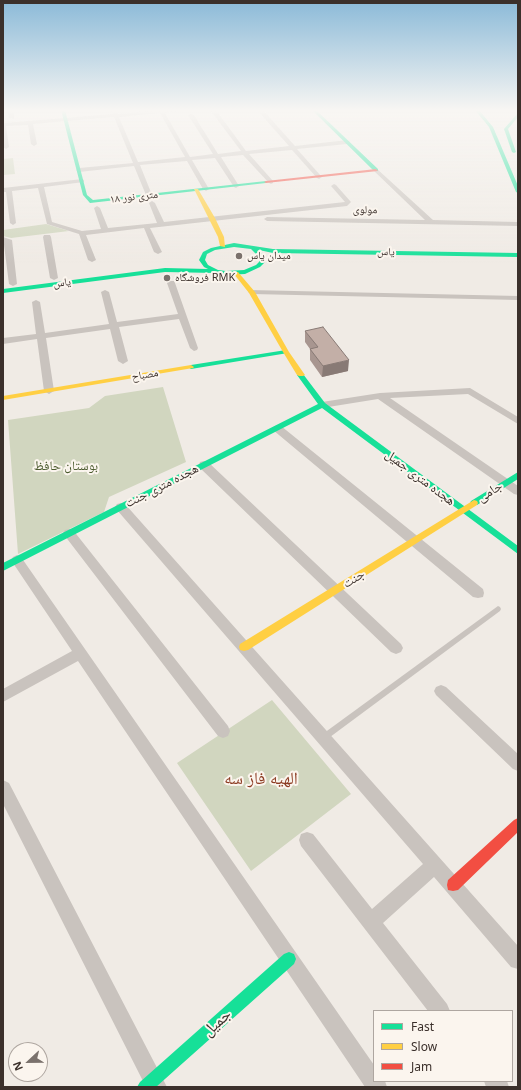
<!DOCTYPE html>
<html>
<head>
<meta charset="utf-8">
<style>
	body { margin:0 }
	#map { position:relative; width:521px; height:1090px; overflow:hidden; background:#f0ebe5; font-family:"Noto Sans",sans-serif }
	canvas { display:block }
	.frame { position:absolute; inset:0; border:4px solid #3b302b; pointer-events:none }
	.legend { position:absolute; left:373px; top:1010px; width:140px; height:72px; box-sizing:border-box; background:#fbf5ee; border:1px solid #aea6a0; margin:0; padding:5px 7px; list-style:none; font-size:12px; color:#3b302b }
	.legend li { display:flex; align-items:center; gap:8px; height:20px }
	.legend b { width:20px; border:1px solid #aea6a0 }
	.north { position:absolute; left:8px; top:1042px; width:40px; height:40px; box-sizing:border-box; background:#fbf5ee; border:1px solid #aea6a0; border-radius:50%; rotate:248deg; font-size:11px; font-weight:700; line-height:16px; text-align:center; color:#3b302b }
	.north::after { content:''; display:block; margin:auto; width:14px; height:18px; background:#7a716c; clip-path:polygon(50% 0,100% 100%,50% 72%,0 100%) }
</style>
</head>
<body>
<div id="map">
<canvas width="521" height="1090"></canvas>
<div class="frame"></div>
<ul class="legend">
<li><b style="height:5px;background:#16e098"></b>Fast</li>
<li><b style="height:5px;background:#ffcf43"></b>Slow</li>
<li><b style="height:5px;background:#f24e42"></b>Jam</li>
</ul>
<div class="north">N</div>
</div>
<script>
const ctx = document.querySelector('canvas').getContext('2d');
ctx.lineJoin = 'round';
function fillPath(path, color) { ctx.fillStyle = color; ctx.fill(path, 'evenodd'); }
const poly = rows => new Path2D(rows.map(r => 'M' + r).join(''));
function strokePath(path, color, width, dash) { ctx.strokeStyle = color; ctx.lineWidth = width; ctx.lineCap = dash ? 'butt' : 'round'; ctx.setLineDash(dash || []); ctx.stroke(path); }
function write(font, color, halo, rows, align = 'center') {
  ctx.font = font + ' "Noto Sans","Noto Naskh Arabic",sans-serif'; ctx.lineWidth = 4; ctx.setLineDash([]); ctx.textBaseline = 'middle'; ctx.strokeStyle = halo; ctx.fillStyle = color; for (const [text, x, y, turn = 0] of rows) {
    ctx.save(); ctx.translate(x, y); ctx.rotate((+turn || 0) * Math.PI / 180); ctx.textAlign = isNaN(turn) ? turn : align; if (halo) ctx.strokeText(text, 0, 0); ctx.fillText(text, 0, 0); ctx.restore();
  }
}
fillPath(poly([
	[13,158,15,174,3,175,3,159],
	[46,224,69,231,11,238,3,236,3,230],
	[163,387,186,462,109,497,104,512,18,554,8,420,89,408,105,396],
	[272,700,351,794,251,871,177,763]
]), '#d1d6bf');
fillPath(poly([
	[498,606,500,607,501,609,500,611,326,740,323,741,320,740,319,738,320,736,498,606]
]), '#c9c3be');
fillPath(poly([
	[8,110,14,110,14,119,9,118,8,110],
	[111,110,117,110,118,114,158,110,182,110,165,113,190,157,213,154,188,115,191,113,194,115,218,154,241,151,210,110,216,110,246,151,289,146,257,110,263,110,295,146,347,140,350,142,347,144,297,149,321,176,322,177,319,179,317,178,292,150,249,154,273,181,273,183,271,184,269,183,243,155,221,157,239,186,236,188,234,187,215,158,192,160,209,189,206,191,203,189,187,161,140,165,152,195,149,197,146,195,134,166,79,172,76,170,79,168,133,163,114,117,33,124,37,144,34,146,31,144,28,125,6,126,9,147,6,149,3,147,3,123,113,114,111,110],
	[160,113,185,157,138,162,119,117,160,113],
	[376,168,433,220,518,222,518,226,267,221,264,219,267,217,425,220,374,171,373,170,376,168],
	[82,179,84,180,84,182,44,187,52,222,82,231,101,229,94,208,97,206,100,208,108,228,157,223,149,203,152,201,155,203,164,222,345,202,331,186,334,184,336,185,351,202,347,206,150,228,162,252,158,254,154,252,144,228,86,235,96,260,92,262,88,260,79,234,47,224,38,188,12,191,16,223,13,225,10,223,6,192,3,192,3,188,82,179],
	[44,235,50,235,51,237,58,278,54,280,50,278,43,237,44,235],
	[3,237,12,240,17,284,13,286,9,284,3,237],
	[168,281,174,281,175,283,198,348,197,350,194,351,190,348,179,319,119,327,128,361,123,364,118,361,110,329,46,338,54,391,49,394,44,391,37,339,3,344,3,338,36,334,32,302,36,300,40,302,45,333,109,324,101,292,105,290,109,292,117,322,178,314,167,283,168,281],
	[249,290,518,296,518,300,252,294,248,292,249,290],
	[470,388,518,417,518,424,468,394,390,398,518,486,518,495,514,494,378,399,322,408,317,405,322,402,380,393,470,388],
	[277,425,281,426,483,589,484,593,483,597,478,598,473,597,273,430,272,428,277,425],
	[204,461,208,462,401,644,403,648,401,652,396,654,391,652,200,468,199,465,200,462,204,461],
	[121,503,125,504,518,946,518,969,511,967,434,877,383,923,447,1004,450,1011,428,1011,301,846,299,840,301,834,307,832,313,834,372,909,423,864,117,510,115,507,117,504,121,503],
	[69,529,73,530,228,726,230,731,228,736,223,738,218,736,65,536,63,533,65,530,69,529],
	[17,555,21,557,374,1065,374,1081,385,1081,387,1087,365,1087,78,661,3,702,3,689,72,651,13,563,11,560,13,557,17,555],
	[441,685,446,687,518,754,518,771,513,769,436,695,434,691,436,687,441,685],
	[3,780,9,783,167,1087,146,1087,3,804,3,780],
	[484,1081,507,1081,509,1087,486,1087,484,1081]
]), '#c9c3be');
fillPath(poly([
	[61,110,65,110,87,195,93,200,266,181,268,182,266,183,90,203,83,195,61,110],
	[312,110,316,110,378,169,378,171,374,171,312,110],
	[475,110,479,110,493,127,518,186,518,193,516,192,489,127,475,110],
	[517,114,518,114,518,117,508,129,516,152,514,153,512,152,504,129,517,114],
	[234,243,273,249,518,253,518,257,273,253,259,250,265,257,265,262,260,267,245,274,226,275,216,273,165,272,3,293,3,289,165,268,208,269,204,267,199,260,203,252,211,248,234,243],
	[234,247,251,249,259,257,259,262,256,265,244,270,226,271,218,270,208,265,205,260,207,254,215,250,234,247],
	[286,350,288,351,288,353,191,369,188,367,191,365,286,350],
	[301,373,303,374,325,403,518,546,518,554,322,408,3,571,3,563,318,404,297,375,301,373],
	[518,472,518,479,477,505,471,505,470,503,471,501,518,472],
	[289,952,294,954,296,959,294,964,156,1087,137,1087,140,1082,284,954,289,952]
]), '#16e098');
fillPath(poly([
	[194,189,198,189,215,218,224,237,225,247,220,246,218,237,194,189],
	[234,272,238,272,255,292,289,352,305,375,303,376,299,376,297,375,283,352,249,293,234,274,234,272],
	[191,365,194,367,193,368,3,400,3,396,191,365],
	[474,500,477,501,478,503,477,505,248,650,244,651,240,650,239,647,240,644,474,500]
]), '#ffcf43');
fillPath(poly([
	[488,110,518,110,518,111,490,111,488,110],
	[376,169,378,171,266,183,264,182,266,181,376,169],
	[518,818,518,832,458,890,453,891,448,890,447,885,448,880,514,820,518,818]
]), '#f24e42');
fillPath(poly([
	[305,331,348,371,322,377,310,360,310,349,305,342]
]), '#a89690');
fillPath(poly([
	[349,360,348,371,322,377,323,366]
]), '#887a75');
const building = poly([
	[323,327,349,360,323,366,310,349,318,347,305,331,323,327]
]);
fillPath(building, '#c3afa7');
strokePath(building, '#887a75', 1);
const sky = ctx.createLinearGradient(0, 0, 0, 263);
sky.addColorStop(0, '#8bbad8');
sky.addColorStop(0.42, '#f8f6f3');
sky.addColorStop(1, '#f8f6f300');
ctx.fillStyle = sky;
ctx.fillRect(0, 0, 521, 263);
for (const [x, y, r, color] of [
	[239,256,4,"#7a716c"],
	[167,278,4,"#7a716c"]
]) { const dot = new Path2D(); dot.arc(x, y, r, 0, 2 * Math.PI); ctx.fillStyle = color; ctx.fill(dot); strokePath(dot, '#fbf5ee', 1.5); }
write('11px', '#3b302b', '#fbf5ee', [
	["۱۸ متری نور",134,197,-6],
	["مولوی",365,210,1],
	["یاس",386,252,1],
	["یاس",62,283,-8],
	["مصباح",145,375,-9]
]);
write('11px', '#3b302b', '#fbf5ee', [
	["میدان یاس",247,256],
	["فروشگاه RMK",175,278]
], 'left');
write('13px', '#4a5a2e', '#fbf5ee', [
	["بوستان حافظ",66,466]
]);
write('13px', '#3b302b', '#fbf5ee', [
	["هجده متری جمیل",420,478,37],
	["هجده متری جنت",162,486,-27],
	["جامی",490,492,-32],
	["جنت",354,579,-32]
]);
write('16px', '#3b302b', '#fbf5ee', [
	["جمیل",217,1023,-42]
]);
write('17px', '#8c3b22', '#fbf5ee', [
	["الهیه فاز سه",261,779]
]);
</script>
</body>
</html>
